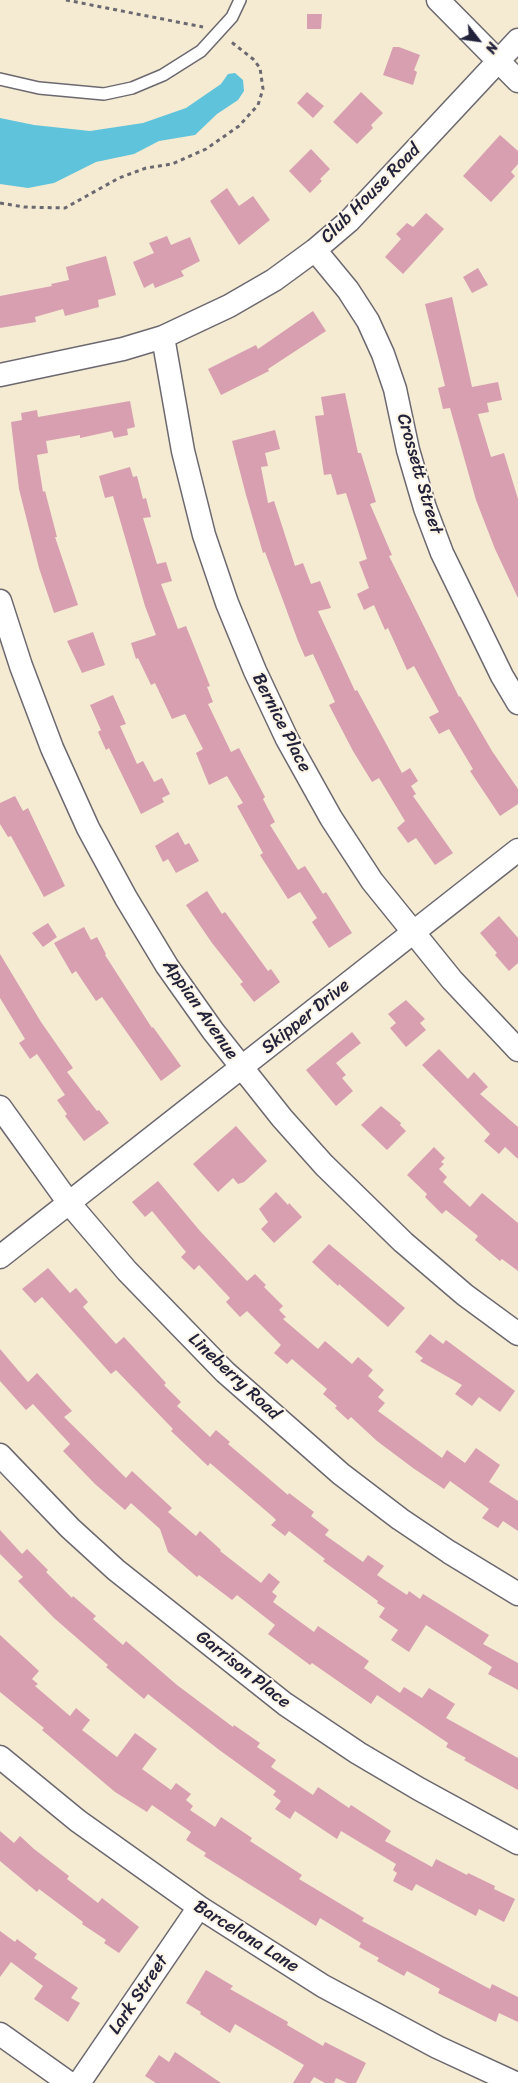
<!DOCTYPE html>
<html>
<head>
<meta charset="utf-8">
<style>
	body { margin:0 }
	#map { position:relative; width:518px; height:2083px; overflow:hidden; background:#f4ebd2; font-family:Sriracha,sans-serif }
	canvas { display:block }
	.north { position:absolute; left:453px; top:15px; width:50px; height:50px; -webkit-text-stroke:4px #fcf5e5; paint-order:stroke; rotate:120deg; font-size:14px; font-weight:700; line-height:20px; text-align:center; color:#22223b }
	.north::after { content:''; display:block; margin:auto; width:18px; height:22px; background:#22223b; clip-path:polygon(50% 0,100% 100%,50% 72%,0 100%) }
</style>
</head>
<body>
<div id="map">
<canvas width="518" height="2083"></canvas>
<div class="north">N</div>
</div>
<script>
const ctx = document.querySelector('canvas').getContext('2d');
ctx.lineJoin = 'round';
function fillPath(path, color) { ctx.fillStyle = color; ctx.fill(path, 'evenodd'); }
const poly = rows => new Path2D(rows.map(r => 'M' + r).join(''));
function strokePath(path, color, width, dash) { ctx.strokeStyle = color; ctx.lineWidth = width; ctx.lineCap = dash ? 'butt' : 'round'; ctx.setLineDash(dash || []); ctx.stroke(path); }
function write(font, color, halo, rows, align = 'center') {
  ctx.font = font + ' Sriracha,sans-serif'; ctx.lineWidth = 4; ctx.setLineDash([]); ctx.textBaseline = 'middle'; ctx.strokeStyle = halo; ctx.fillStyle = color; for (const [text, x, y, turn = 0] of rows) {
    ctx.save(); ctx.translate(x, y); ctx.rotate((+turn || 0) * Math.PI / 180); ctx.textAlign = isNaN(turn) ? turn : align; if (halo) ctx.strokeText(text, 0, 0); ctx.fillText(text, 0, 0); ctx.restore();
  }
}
fillPath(poly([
	[235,73,243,80,244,91,238,100,217,114,195,135,159,141,134,154,96,162,54,183,28,188,0,184,0,118,34,125,90,131,143,123,186,108,221,84,228,74]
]), '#5ec3db');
fillPath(poly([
	[307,14,322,14,321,29,307,29],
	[393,47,399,47,420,55,414,70,417,72,413,85,383,75],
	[307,92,324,106,313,118,297,103],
	[361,92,383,113,371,125,373,128,357,144,333,122],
	[500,135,518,151,518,164,511,172,515,176,491,202,463,176],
	[311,149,330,169,320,179,322,181,310,193,289,171],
	[227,188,239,206,253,196,270,220,239,245,210,201],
	[426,213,444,229,403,274,385,257,401,239,396,234,407,223,413,227],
	[167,236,171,245,190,237,200,261,181,271,184,276,155,288,153,283,144,288,133,262,154,253,149,243],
	[106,256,116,295,98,300,99,307,65,316,63,309,35,317,36,322,0,328,0,296,52,286,51,284,69,280,66,267],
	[478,268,488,285,472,293,463,277],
	[452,297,472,387,498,382,502,400,487,403,489,412,478,414,491,457,504,453,518,499,518,598,495,549,476,500,450,408,443,409,438,388,445,386,425,304],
	[313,311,326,331,268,369,269,371,221,395,208,369,256,345,258,349],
	[345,393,358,453,361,453,376,502,370,504,392,555,389,556,459,697,460,696,492,751,518,789,518,804,500,816,470,771,473,769,449,729,439,734,429,717,439,712,414,666,407,670,388,628,385,630,374,605,364,610,357,594,369,588,359,562,367,559,346,493,337,495,331,474,324,475,315,416,324,415,321,397],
	[130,401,135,427,127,429,128,435,114,438,112,431,80,438,80,435,46,441,48,453,37,455,43,492,45,491,57,537,55,537,78,605,54,613,39,568,19,489,11,422,22,420,21,413,37,410,38,417],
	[275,430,280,449,265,453,268,466,261,467,268,503,274,501,295,566,303,563,311,584,320,581,331,608,318,611,355,691,357,690,402,773,410,768,418,781,411,786,416,794,413,796,453,853,435,865,416,838,408,843,397,828,405,821,379,778,372,782,353,751,329,705,335,702,313,654,305,657,298,641,265,552,263,553,246,495,232,441],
	[130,467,133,477,137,476,143,499,146,498,151,517,143,518,157,564,166,562,172,581,161,584,178,629,186,626,210,686,207,687,213,702,208,704,231,752,239,748,265,797,263,799,275,822,270,825,298,870,305,866,323,894,326,892,352,933,329,948,312,922,317,918,300,892,288,899,260,855,263,853,237,806,243,803,227,776,209,785,196,753,203,749,185,714,172,719,155,683,151,685,138,658,136,659,131,643,156,635,145,606,113,496,105,498,99,476],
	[93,632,105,665,82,673,67,641],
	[113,695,126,724,120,726,137,764,143,761,154,782,162,778,170,794,162,798,164,802,141,814,109,748,106,750,98,732,101,730,90,705],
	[15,796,23,811,28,808,65,886,44,897,11,836,8,837,0,824,0,803],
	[178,832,185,845,189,843,199,861,176,873,168,859,163,862,155,846],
	[207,891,222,914,225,912,268,971,271,969,280,982,254,1002,240,984,243,982,212,943,186,905],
	[499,916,518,938,518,963,509,971,495,955,497,953,480,933],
	[48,923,57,937,43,947,32,933],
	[84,927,91,940,97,937,106,954,105,955,152,1028,153,1027,181,1066,161,1081,102,997,96,1001,76,971,72,974,54,943],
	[0,954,41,1022,73,1068,67,1072,97,1111,99,1110,109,1123,84,1141,65,1116,67,1114,57,1100,65,1095,37,1054,30,1059,19,1043,25,1039,0,998],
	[406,1000,425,1019,420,1023,426,1030,406,1047,390,1028,396,1023,388,1014],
	[352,1032,361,1043,336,1063,346,1075,342,1078,353,1091,336,1106,306,1070],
	[439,1049,468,1079,474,1072,488,1087,480,1094,518,1127,518,1159,505,1147,499,1154,484,1141,490,1134,422,1065],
	[381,1106,401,1123,400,1125,406,1131,387,1150,361,1125],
	[236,1126,267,1161,244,1182,238,1184,233,1178,218,1192,193,1164],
	[434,1147,445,1158,441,1162,444,1164,439,1169,447,1177,443,1182,470,1207,482,1193,518,1223,518,1271,502,1259,500,1261,475,1240,478,1236,446,1210,442,1214,425,1197,427,1194,407,1175],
	[158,1181,200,1231,247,1281,255,1274,266,1285,264,1287,283,1306,279,1310,286,1317,283,1319,318,1349,325,1341,352,1364,358,1357,373,1370,368,1376,384,1390,378,1397,385,1403,378,1411,442,1458,447,1450,465,1463,476,1448,500,1465,489,1482,518,1501,518,1531,503,1521,498,1528,482,1518,489,1509,450,1481,444,1489,413,1468,377,1441,351,1417,348,1420,335,1408,337,1406,323,1394,327,1389,292,1359,287,1364,274,1353,281,1345,247,1311,240,1317,226,1302,230,1298,199,1265,194,1270,181,1257,186,1252,152,1211,145,1217,132,1202],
	[276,1192,288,1205,289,1203,302,1217,274,1243,261,1229,268,1222,259,1209],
	[329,1244,405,1308,388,1327,339,1284,338,1286,312,1262],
	[48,1268,70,1293,76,1288,88,1302,83,1307,116,1344,124,1337,166,1383,164,1385,181,1402,177,1406,210,1437,216,1430,230,1442,228,1444,288,1495,289,1493,314,1512,311,1516,329,1530,325,1535,363,1562,368,1555,384,1566,377,1575,407,1595,409,1591,420,1599,423,1594,489,1635,483,1644,518,1663,518,1690,488,1674,492,1667,426,1625,409,1652,391,1640,398,1630,379,1617,385,1608,377,1603,378,1601,323,1561,325,1559,289,1531,285,1536,271,1525,276,1520,272,1516,210,1463,208,1466,171,1431,173,1429,116,1370,111,1374,42,1297,35,1303,22,1289],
	[430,1334,443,1344,446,1340,515,1391,500,1412,479,1397,472,1406,455,1394,462,1385,420,1361,423,1358,415,1352],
	[0,1349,28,1382,37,1373,72,1411,64,1417,126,1478,132,1471,172,1508,168,1512,196,1536,200,1531,221,1550,220,1551,261,1583,269,1573,280,1582,272,1592,277,1596,273,1602,314,1632,318,1626,369,1661,364,1668,400,1693,404,1687,422,1698,429,1688,455,1704,446,1718,518,1758,518,1790,464,1760,466,1758,446,1747,448,1743,377,1695,371,1704,312,1663,310,1665,268,1634,275,1625,237,1595,232,1600,199,1575,197,1577,168,1552,160,1529,131,1503,125,1510,95,1484,63,1451,70,1444,33,1404,26,1410,0,1381],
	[0,1530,22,1554,27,1549,48,1570,46,1572,72,1598,73,1596,96,1616,93,1619,123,1645,126,1641,177,1685,233,1727,234,1725,260,1743,257,1747,276,1760,271,1767,313,1795,318,1787,349,1808,351,1805,391,1831,385,1841,432,1867,436,1859,467,1875,468,1873,495,1886,494,1889,515,1899,504,1922,479,1909,476,1916,416,1884,412,1891,393,1881,397,1873,393,1870,396,1864,341,1831,337,1839,295,1811,290,1819,275,1809,281,1801,273,1795,276,1791,218,1749,148,1694,144,1699,106,1667,108,1665,54,1618,18,1581,23,1577,0,1554],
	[0,1635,39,1671,32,1679,38,1684,35,1686,70,1716,76,1708,90,1720,82,1730,117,1757,135,1733,157,1749,142,1769,171,1790,176,1783,191,1794,186,1800,193,1806,190,1810,215,1827,221,1817,252,1838,250,1841,302,1875,299,1879,364,1918,362,1921,490,1989,492,1984,518,1997,518,2022,499,2013,496,2022,438,1993,440,1989,407,1971,404,1976,377,1961,379,1958,359,1947,361,1943,320,1918,316,1926,204,1856,206,1853,186,1840,191,1832,152,1805,147,1812,115,1792,42,1730,44,1728,0,1692],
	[0,1831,14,1843,20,1836,34,1849,69,1876,67,1879,98,1903,102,1898,139,1927,119,1953,104,1943,106,1940,82,1924,83,1922,39,1889,37,1892,0,1861],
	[0,1931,15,1942,17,1939,37,1954,34,1958,78,1988,71,1998,80,2003,68,2022,34,1999,43,1986,11,1962,0,1977],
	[206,1970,233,1986,230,1989,288,2022,287,2025,323,2046,325,2042,366,2063,356,2083,347,2083,336,2078,334,2083,325,2083,314,2077,310,2083,293,2083,304,2065,235,2024,230,2033,200,2014,201,2012,186,2003],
	[175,2052,221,2083,156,2083,145,2076,159,2055,169,2062]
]), '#d79fb0');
const lane = poly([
	[0,79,39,88,104,94,132,88,163,75,201,51,232,17,240,0]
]);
const street = poly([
	[438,0,518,81],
	[315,250,348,290,368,321,383,354,395,389,408,450,425,508,442,553,502,676,518,703],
	[163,337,183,451,204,535,227,603,255,671,287,739,331,818,372,881,452,980,518,1050],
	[0,375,123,349,163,337,229,306,274,280,315,250,349,221,518,40],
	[0,601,21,666,52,748,88,828,126,898,167,966,213,1031,282,1118,324,1165,403,1242,465,1295,518,1334],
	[0,1107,69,1203,127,1271,225,1372,341,1474,400,1519,449,1552,518,1594],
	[0,1257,518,850],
	[0,1455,70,1528,116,1570,285,1704,358,1753,419,1789,518,1843],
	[0,1757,78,1821,199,1907,323,1986,437,2047,515,2083],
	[0,2034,69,2083],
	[79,2083,199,1907]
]);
strokePath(lane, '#6c6870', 14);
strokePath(street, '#6c6870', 25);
strokePath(poly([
	[66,0,203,27],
	[0,203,24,207,65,208,119,178,146,168,172,164,206,149,239,126,258,105,263,89,260,68,253,59,230,41]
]), '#6c6870', 3, [4, 4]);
strokePath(lane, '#fff', 11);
strokePath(street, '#fff', 22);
write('18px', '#22223b', '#fcf5e5', [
	["Club House Road",371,194,-45],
	["Crossett Street",419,474,74],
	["Bernice Place",281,723,63],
	["Appian Avenue",200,1010,55],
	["Skipper Drive",306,1017,-39],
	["Lineberry Road",234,1377,43],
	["Garrison Place",243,1670,38],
	["Barcelona Lane",246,1937,32],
	["Lark Street",139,1995,-56]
]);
</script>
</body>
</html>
